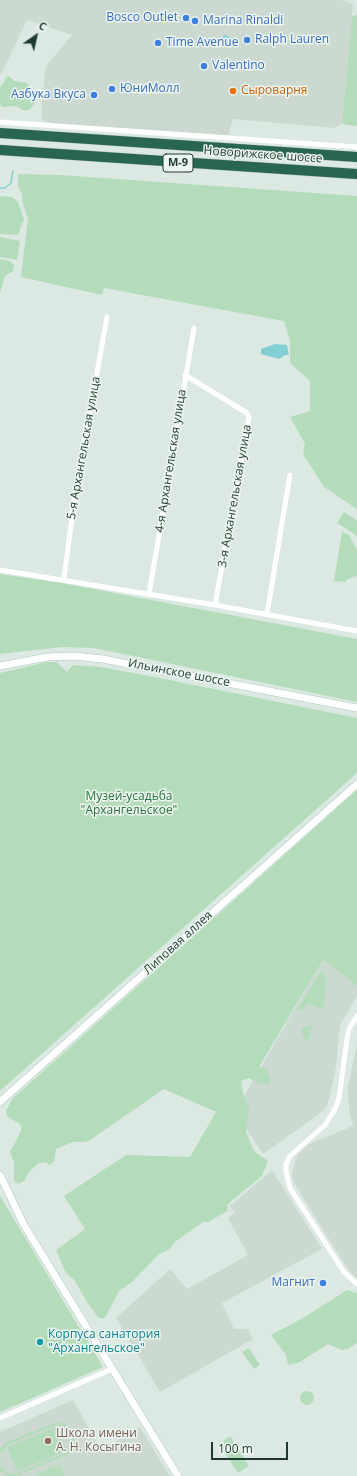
<!DOCTYPE html>
<html>
<head>
<meta charset="utf-8">
<style>
	body { margin:0 }
	#map { position:relative; width:357px; height:1476px; overflow:hidden; background:#dce9e2; font-family:"Open Sans",sans-serif }
	canvas { display:block }
	.north { position:absolute; left:16px; top:16px; width:40px; height:40px; -webkit-text-stroke:3px #edf6f0; paint-order:stroke; rotate:34deg; font-size:11px; font-weight:700; line-height:16px; text-align:center; color:#1e392e }
	.north::after { content:''; display:block; margin:auto; width:14px; height:18px; background:#1e392e; clip-path:polygon(50% 0,100% 100%,50% 72%,0 100%) }
	.scale { position:absolute; left:211px; top:1442px; width:77px; height:18px; box-sizing:border-box; border:2px solid #1e392e; border-top:0; padding-left:5px; font-size:12px; line-height:14px; white-space:nowrap; color:#1e392e; -webkit-text-stroke:3px #edf6f0; paint-order:stroke }
</style>
</head>
<body>
<div id="map">
<canvas width="357" height="1476"></canvas>
<div class="north">С</div>
<div class="scale">100 m</div>
</div>
<script>
const ctx = document.querySelector('canvas').getContext('2d');
ctx.lineJoin = 'round';
function fillPath(path, color) { ctx.fillStyle = color; ctx.fill(path, 'evenodd'); }
const poly = rows => new Path2D(rows.map(r => 'M' + r).join(''));
function strokePath(path, color, width, dash) { ctx.strokeStyle = color; ctx.lineWidth = width; ctx.lineCap = dash ? 'butt' : 'round'; ctx.setLineDash(dash || []); ctx.stroke(path); }
function write(font, color, halo, rows, align = 'center') {
  ctx.font = font + ' "Open Sans",sans-serif'; ctx.lineWidth = 3; ctx.setLineDash([]); ctx.textBaseline = 'middle'; ctx.strokeStyle = halo; ctx.fillStyle = color; for (const [text, x, y, turn = 0] of rows) {
    ctx.save(); ctx.translate(x, y); ctx.rotate((+turn || 0) * Math.PI / 180); ctx.textAlign = isNaN(turn) ? turn : align; if (halo) ctx.strokeText(text, 0, 0); ctx.fillText(text, 0, 0); ctx.restore();
  }
}
fillPath(poly([
	[0,0,341,0,353,4,342,124,334,128,233,119,228,135,54,124,42,120,42,99,46,66,72,35,27,20,0,76],
	[323,960,357,986,357,996,340,1025,336,1067,330,1097,326,1107,318,1115,263,1154,235,1112],
	[357,1044,357,1278,349,1271,322,1228,293,1181,292,1172,297,1155,309,1144,353,1126,349,1110,348,1087],
	[272,1170,322,1249,222,1303,234,1329,248,1329,253,1339,160,1392,116,1318,170,1269,187,1289,248,1255,228,1218,235,1213,230,1206],
	[73,1400,101,1450,140,1427,170,1476,0,1476,0,1432]
]), '#cbd9d1');
fillPath(poly([
	[357,15,357,126,342,124,352,16],
	[9,76,14,81,27,83,29,86,27,93,35,103,29,110,22,110,16,106,2,107,0,104,0,87,4,83,6,77],
	[18,174,60,175,357,196,357,509,324,487,303,454,305,444,290,417,310,411,310,381,290,363,290,341,284,321,104,288,102,295,21,277,28,219,22,201,22,195,18,185],
	[0,196,12,197,18,202,24,219,18,235,0,234],
	[0,237,20,241,17,260,0,257],
	[0,259,10,261,14,265,13,271,5,276,0,293],
	[344,512,357,520,357,536,337,523],
	[342,532,349,535,357,550,357,576,346,580,346,582,334,581],
	[0,574,62,583,357,639,357,702,94,648,62,647,0,654],
	[47,662,56,662,67,672,73,665,100,667,155,677,357,718,357,773,0,1091,0,673],
	[357,790,357,986,323,960,259,1067,266,1068,271,1080,269,1084,257,1083,249,1078,241,1081,243,1093,249,1108,246,1132,254,1151,268,1161,262,1176,228,1204,227,1211,208,1222,203,1222,175,1242,170,1249,159,1254,133,1281,119,1291,106,1316,103,1319,99,1318,88,1304,75,1281,65,1271,56,1250,85,1229,64,1196,126,1155,190,1157,216,1112,164,1089,90,1140,85,1142,73,1142,56,1149,54,1161,50,1165,45,1162,39,1163,30,1171,24,1181,18,1184,14,1181,14,1163,10,1152,21,1131,21,1125,7,1116,6,1111,12,1099],
	[320,973,325,973,326,977,324,1007,320,1008,308,1004,302,1010,296,1011],
	[313,1024,308,1041,305,1040,301,1029],
	[0,1196,103,1367,0,1412],
	[347,1290,357,1293,357,1343,348,1349,342,1350,328,1344,298,1363,288,1365,286,1355,271,1335,303,1318],
	[249,1348,260,1365,254,1369,242,1352],
	'300 1398a7 7 0 1 1 14 0a7 7 0 1 1-14 0Z',
	[57,1422,67,1425,74,1433,75,1443,69,1454,16,1476,9,1476,0,1471,0,1465,6,1472,15,1474,67,1452,72,1443,71,1434,65,1427,57,1425,7,1445,0,1454,0,1449,5,1443],
	[56,1427,66,1451,17,1471,7,1447],
	[230,1436,249,1466,238,1473,219,1444],
	[61,1466,64,1476,34,1476,52,1467]
]), '#b4dcba');
fillPath(poly([
	[224,35,236,39,234,45,222,41],
	[275,344,287,345,289,355,285,355,279,359,261,354,261,349]
]), '#81cfd2');
strokePath(poly([
	[0,188,5,188,11,183,13,171]
]), '#81cfd2', 1.5);
const secondary = poly([
	[0,666,47,657,73,656,103,659,357,708],
	[0,1102,357,784],
	[0,1175,24,1225,178,1476]
]);
const highway = poly([
	[0,133,357,157],
	[0,150,357,174]
]);
strokePath(secondary, '#afc9bd', 8);
strokePath(highway, '#bcc4c0', 11);
strokePath(poly([
	[0,122,357,147],
	[185,375,247,413,249,417,215,605],
	[0,570,215,605,357,631],
	[64,579,74,501,107,317],
	[149,594,194,328],
	[267,614,290,475],
	[357,1016,349,1029,347,1039,339,1098,335,1109,325,1125,290,1156,286,1164,286,1172,290,1188,344,1272,357,1284],
	[0,1418,112,1369]
]), '#fff', 5);
strokePath(secondary, '#fff', 7);
strokePath(highway, '#296652', 10);
for (const [x, y, r, color] of [
	[186,18,4,"#3f7fe0"],
	[195,21,4,"#3f7fe0"],
	[247,40,4,"#3f7fe0"],
	[158,43,4,"#3f7fe0"],
	[204,66,4,"#3f7fe0"],
	[112,89,4,"#3f7fe0"],
	[233,91,4,"#e8710a"],
	[94,95,4,"#3f7fe0"],
	[323,1283,4,"#3f7fe0"],
	[40,1342,4,"#0f9aa8"],
	[48,1441,4,"#8d6e63"]
]) { const dot = new Path2D(); dot.arc(x, y, r, 0, 2 * Math.PI); ctx.fillStyle = color; ctx.fill(dot); strokePath(dot, '#edf6f0', 1.5); }
for (const [x, y, w] of [
	[178,163,30]
]) { const box = new Path2D(); box.roundRect(x - w / 2, y - 9, w, 18, 3); ctx.fillStyle = '#edf6f0'; ctx.fill(box); strokePath(box, '#1e392e', 1); }
write('bold 11px', '#1e392e', null, [
	["М-9",178,163]
]);
write('12px', '#366cbe', '#edf6f0', [
	["Bosco Outlet",178,18,"right"],
	["Marina Rinaldi",203,21],
	["Ralph Lauren",255,40],
	["Time Avenue",166,43],
	["Valentino",212,66],
	["ЮниМолл",120,89],
	["Азбука Вкуса",86,95,"right"],
	["Магнит",315,1283,"right"]
], 'left');
write('12px', '#c56008', '#edf6f0', [
	["Сыроварня",241,91]
], 'left');
write('12px', '#1e392e', '#edf6f0', [
	["Новорижское шоссе",263,155,4],
	["5-я Архангельская улица",84,448,-80],
	["4-я Архангельская улица",171,461,-81],
	["3-я Архангельская улица",235,496,-80],
	["Ильинское шоссе",179,673,11],
	["Липовая аллея",178,943,-42]
]);
write('12px', '#27713b', '#edf6f0', [
	["Музей-усадьба",129,797],
	["\"Архангельское\"",129,811]
]);
write('12px', '#0d838f', '#edf6f0', [
	["Корпуса санатория",48,1335],
	["\"Архангельское\"",48,1349]
], 'left');
write('12px', '#785e54', '#edf6f0', [
	["Школа имени",56,1434],
	["А. Н. Косыгина",56,1448]
], 'left');
</script>
</body>
</html>
